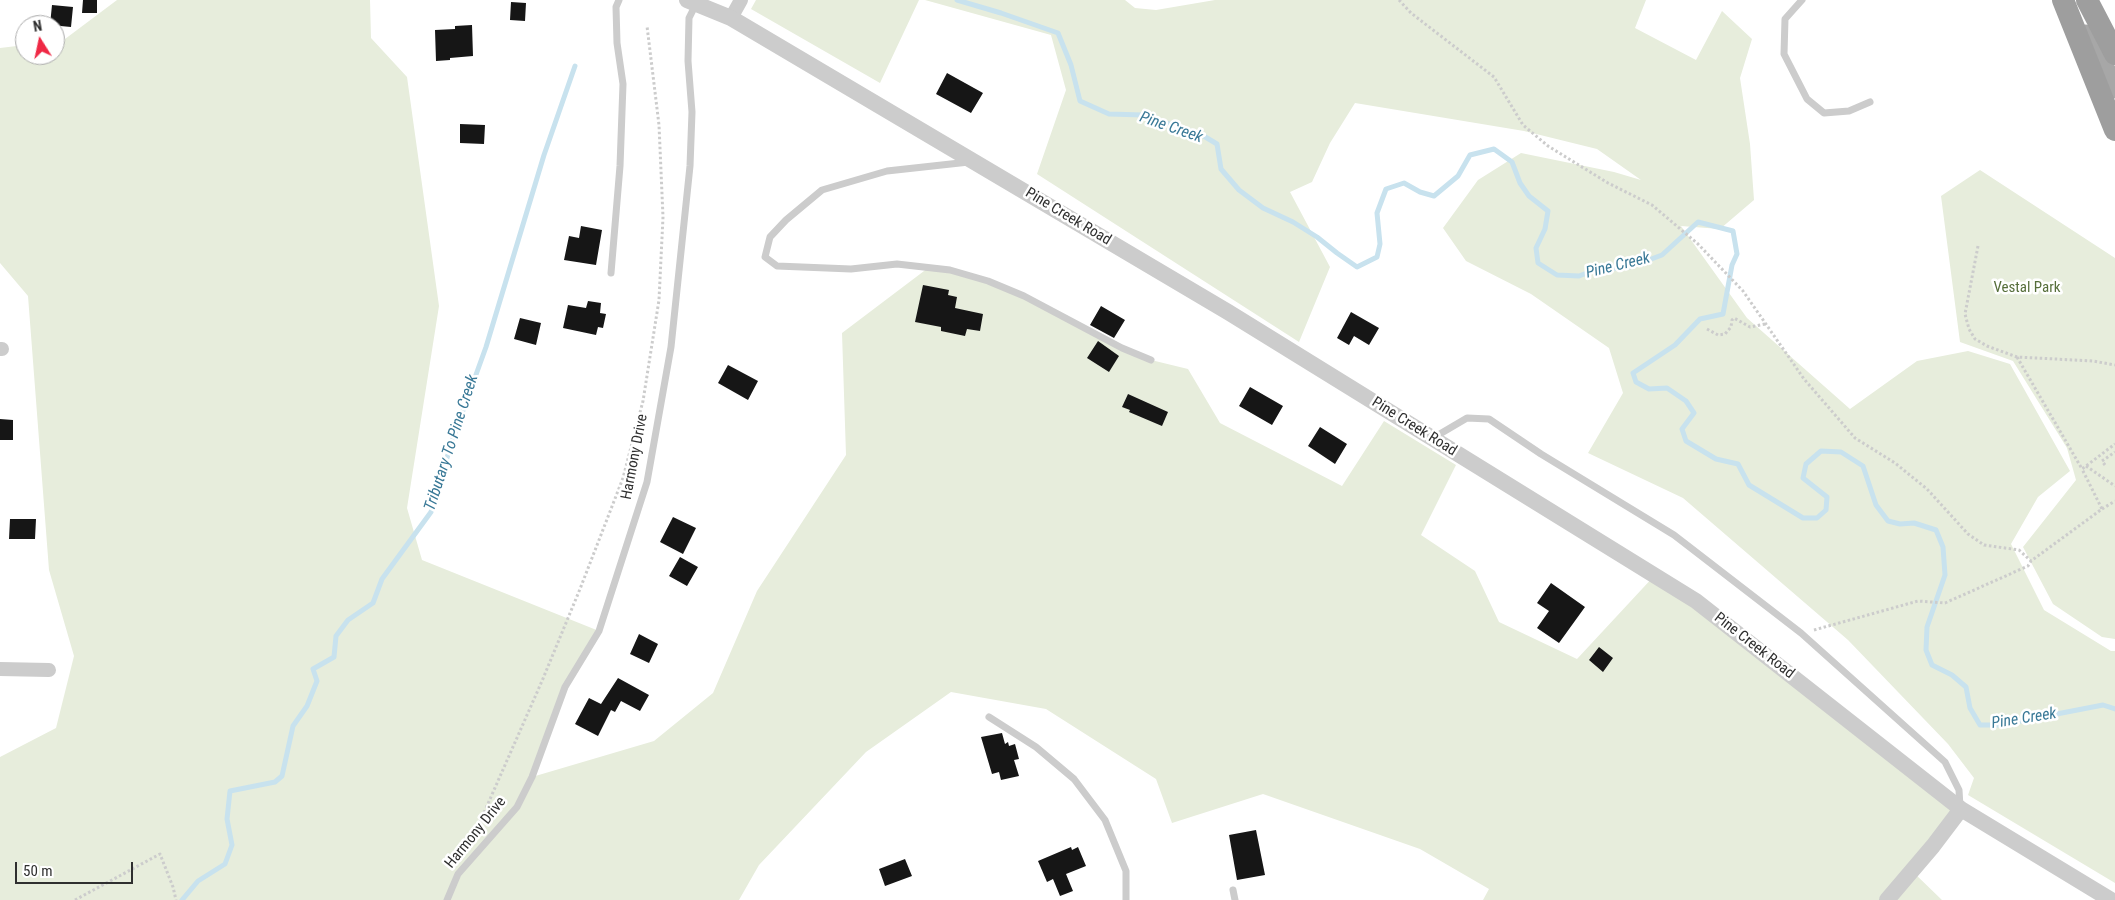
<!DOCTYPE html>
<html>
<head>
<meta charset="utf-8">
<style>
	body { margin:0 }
	#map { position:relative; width:2115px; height:900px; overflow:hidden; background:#fff; font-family:"Roboto Condensed",sans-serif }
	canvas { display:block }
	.north { position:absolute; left:15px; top:15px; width:50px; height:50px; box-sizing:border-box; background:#fff; border:1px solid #acacac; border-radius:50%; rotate:350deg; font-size:14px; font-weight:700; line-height:20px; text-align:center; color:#2f2f2f }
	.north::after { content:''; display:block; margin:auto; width:18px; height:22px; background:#ef2945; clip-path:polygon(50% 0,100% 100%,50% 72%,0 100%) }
	.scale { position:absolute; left:15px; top:862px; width:118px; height:22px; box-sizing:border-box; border:2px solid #2f2f2f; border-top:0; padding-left:6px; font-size:15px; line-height:18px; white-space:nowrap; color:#2f2f2f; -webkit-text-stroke:4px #fff; paint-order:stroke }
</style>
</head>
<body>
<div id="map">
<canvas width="2115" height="900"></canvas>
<div class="north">N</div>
<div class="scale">50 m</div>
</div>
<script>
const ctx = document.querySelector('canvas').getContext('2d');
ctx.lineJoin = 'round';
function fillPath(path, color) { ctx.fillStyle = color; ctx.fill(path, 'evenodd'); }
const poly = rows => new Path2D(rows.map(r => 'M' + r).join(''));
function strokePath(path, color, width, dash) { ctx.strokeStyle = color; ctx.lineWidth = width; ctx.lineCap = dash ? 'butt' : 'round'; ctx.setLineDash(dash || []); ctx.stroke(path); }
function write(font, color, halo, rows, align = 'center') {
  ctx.font = font + ' "Roboto Condensed",sans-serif'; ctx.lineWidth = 5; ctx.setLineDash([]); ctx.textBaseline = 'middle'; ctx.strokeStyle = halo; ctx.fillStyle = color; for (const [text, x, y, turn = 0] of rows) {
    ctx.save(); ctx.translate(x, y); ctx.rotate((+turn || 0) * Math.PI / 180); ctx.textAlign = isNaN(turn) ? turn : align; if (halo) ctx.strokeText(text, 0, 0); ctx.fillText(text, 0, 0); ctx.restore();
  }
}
fillPath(poly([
	[117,0,370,0,371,38,407,77,439,306,407,508,422,560,599,631,565,687,532,777,654,741,713,693,757,591,846,455,842,333,928,268,988,281,1151,360,1188,369,1220,423,1342,486,1384,421,1456,465,1421,535,1475,571,1499,622,1577,659,1655,575,1961,809,1912,871,1942,900,1483,900,1489,889,1420,849,1263,794,1172,823,1156,779,1046,709,951,692,866,752,759,865,739,900,0,900,0,757,56,728,74,656,49,570,28,296,0,263,0,48,25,45,25,55,55,55,55,42,61,42],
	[756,0,919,0,880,83,751,9],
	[925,0,1125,0,1135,8,1156,10,1215,0,1646,0,1635,28,1696,60,1722,11,1752,39,1740,78,1750,144,1754,200,1720,229,1681,226,1747,318,1850,409,1917,361,1968,351,2010,364,2070,471,2038,497,2011,544,2044,610,2111,651,2115,651,2115,883,1968,795,1974,778,1948,744,1848,640,1683,498,1588,453,1623,393,1609,348,1531,294,1466,261,1443,228,1478,180,1521,153,1614,172,1641,180,1597,149,1524,131,1355,103,1330,143,1312,182,1290,192,1330,267,1299,342,1037,174,1066,90,1051,35],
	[1980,170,2115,258,2115,639,2102,637,2053,604,2023,547,2076,480,2067,448,2013,361,1960,342,1941,196]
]), '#e7eddc');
strokePath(poly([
	[957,0,1001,13,1058,33,1071,65,1080,101,1109,114,1143,115,1202,135,1217,144,1221,169,1239,190,1263,208,1293,222,1317,237,1337,253,1357,267,1377,257,1380,244,1377,213,1386,189,1404,183,1420,192,1434,196,1458,176,1470,155,1494,149,1512,162,1520,183,1529,196,1548,211,1545,229,1536,248,1538,263,1557,275,1579,276,1595,270,1630,267,1662,255,1698,222,1733,231,1737,254,1732,265,1723,314,1700,319,1675,345,1633,373,1636,382,1649,389,1667,388,1686,401,1694,413,1682,429,1686,441,1716,459,1738,464,1749,485,1803,518,1817,518,1826,510,1827,497,1803,478,1806,464,1821,451,1841,452,1863,466,1876,505,1888,521,1900,524,1914,523,1936,530,1943,547,1945,575,1927,627,1926,650,1932,665,1952,675,1966,687,1970,708,1980,725,2000,725,2103,705,2115,709],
	[182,900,198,881,225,864,232,845,227,819,230,791,275,782,282,776,293,726,307,706,317,681,313,669,334,657,336,636,348,620,373,603,382,579,431,512,452,441,486,347,544,155,575,66]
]), '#c8e2ee', 5);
fillPath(poly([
	[83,0,97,0,97,13,82,13],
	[511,2,526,3,525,21,510,20],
	[52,5,73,7,71,27,50,25],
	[472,25,473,56,450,58,450,60,436,61,435,30,455,29,455,26],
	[947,73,983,93,971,113,936,94],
	[460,124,485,125,484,144,460,143],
	[581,226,602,230,596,265,564,260,569,236,579,238],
	[923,285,949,290,948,295,957,297,955,308,983,314,980,331,967,329,965,336,941,331,941,327,915,322],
	[588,301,601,303,600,313,606,314,603,328,598,327,596,335,563,328,568,305,586,308],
	[1101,306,1125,320,1114,338,1090,325],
	[1351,312,1379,328,1369,345,1354,336,1349,345,1337,338],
	[520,318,541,323,536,345,514,339],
	[1098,341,1119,356,1109,372,1087,358],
	[728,365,758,381,748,400,718,383],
	[1250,387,1283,406,1272,425,1239,406],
	[1128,394,1168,412,1162,426,1129,412,1130,410,1122,407],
	[0,419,13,420,13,440,0,440],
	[1320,427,1347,444,1335,464,1308,446],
	[673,517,696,528,683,554,660,542],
	[10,519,36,519,35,539,9,539],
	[680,557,698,567,687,586,669,576],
	[1551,583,1585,607,1559,643,1537,628,1549,611,1537,603],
	[639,634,658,644,649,663,630,654],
	[1599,647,1613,658,1603,672,1589,660],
	[618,678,649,695,640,711,621,701,615,712,611,710,598,736,575,724,589,698,601,704],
	[1002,733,1005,744,1008,742,1009,746,1015,744,1019,759,1014,760,1019,776,1001,780,999,772,992,774,981,737],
	[1256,830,1265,875,1237,880,1229,835],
	[1071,847,1072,850,1078,847,1086,866,1066,874,1073,891,1060,896,1053,879,1047,882,1038,861],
	[905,859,912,876,885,886,879,869]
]), '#161616');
strokePath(poly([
	[1399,0,1411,13,1494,77,1523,125,1548,146,1608,183,1652,205,1698,244,1743,291,1804,379,1855,438,1895,463,1927,489,1968,534,1984,545,2019,550,2031,561],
	[1978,246,1965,314,1969,329,1975,339,1987,346,2017,357,2093,361,2115,365],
	[1707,329,1718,335,1725,334,1731,327,1732,320,1734,318,1750,327,1765,324],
	[2017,357,2082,469],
	[2105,465,2102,461,2115,452],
	[2086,466,2115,486],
	[2102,509,2115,501],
	[1814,630,1918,601,1945,603,2028,566,2031,561,2102,509,2082,469,2115,444],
	[472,840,542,681,580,589,623,478,643,401,659,300,663,217,659,125,647,26],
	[75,900,160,854,173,887,176,900]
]), '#ccc', 3, [2.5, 2.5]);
strokePath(poly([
	[1802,0,1785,19,1784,54,1807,99,1824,113,1849,111,1870,102],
	[969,162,887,171,822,190,786,220,770,237,765,257,777,266,851,269,897,264,950,270,988,281,1024,296,1122,348,1151,360],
	[611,273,620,166,623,84,617,43,616,7,619,0],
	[1433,438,1467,418,1489,419,1541,454,1674,535,1801,633,1945,762,1959,790,1960,807],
	[989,717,1036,747,1074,779,1105,820,1126,871,1126,900],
	[1233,890,1235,900],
	[447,900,458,874,517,807,532,777,565,687,599,631,647,482,671,347,690,166,692,112,688,61,689,18,696,4]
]), '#ccc', 7);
strokePath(poly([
	[731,18,741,0],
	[0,349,2,349],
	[0,669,49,670]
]), '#ccc', 14);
strokePath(poly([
	[687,0,731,18,1228,312,1696,601,1961,809,2111,900],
	[1887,900,1933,846,1961,809]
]), '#ccc', 16);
strokePath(poly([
	[2086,35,2115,88]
]), '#a7a7a7', 21);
strokePath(poly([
	[2063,0,2115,130],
	[2087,0,2115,54]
]), '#9e9e9e', 22);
write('15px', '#2f2f2f', '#fff', [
	["Pine Creek Road",1068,217,31],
	["Pine Creek Road",1414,427,32],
	["Harmony Drive",635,457,-79],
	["Pine Creek Road",1754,646,38],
	["Harmony Drive",476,833,-51]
]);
write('15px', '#566e3a', '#fff', [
	["Vestal Park",2027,288]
]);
write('italic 16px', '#387896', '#fff', [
	["Pine Creek",1171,128,19],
	["Pine Creek",1618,266,-14],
	["Tributary To Pine Creek",452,443,-72],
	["Pine Creek",2024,719,-9]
]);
</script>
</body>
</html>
